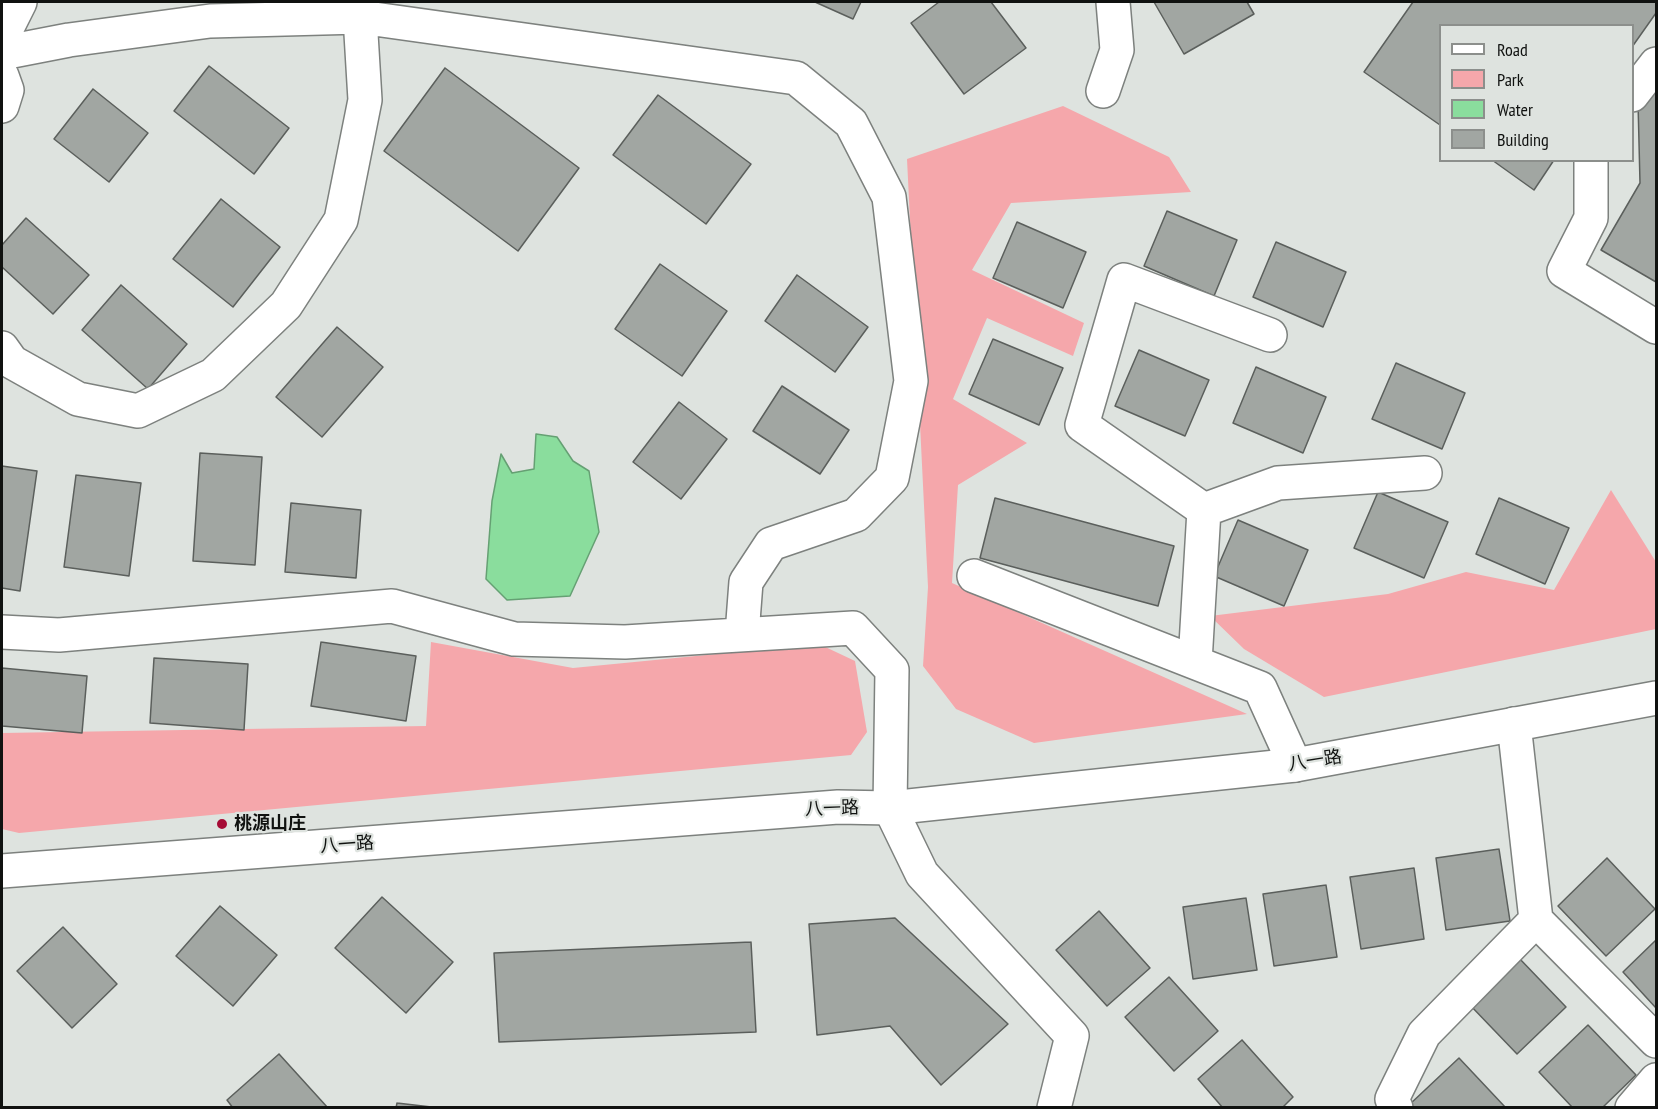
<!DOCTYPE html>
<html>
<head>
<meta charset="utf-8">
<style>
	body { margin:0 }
	#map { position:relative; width:1658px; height:1109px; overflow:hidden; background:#dee3df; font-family:"PT Sans Narrow",sans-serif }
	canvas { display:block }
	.frame { position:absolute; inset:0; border:3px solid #101210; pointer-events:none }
	.legend { position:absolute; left:1439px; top:24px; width:195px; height:138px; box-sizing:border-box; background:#dee3df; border:2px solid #8c8f8c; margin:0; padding:8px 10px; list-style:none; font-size:18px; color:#101210 }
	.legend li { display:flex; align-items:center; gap:12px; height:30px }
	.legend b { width:30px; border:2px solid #8c8f8c }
</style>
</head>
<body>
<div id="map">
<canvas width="1658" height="1109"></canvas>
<div class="frame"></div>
<ul class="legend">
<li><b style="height:8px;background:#fff"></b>Road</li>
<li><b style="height:16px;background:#f5a7ab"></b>Park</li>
<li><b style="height:16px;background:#8add9d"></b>Water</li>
<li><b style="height:16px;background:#a1a6a2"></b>Building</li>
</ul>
</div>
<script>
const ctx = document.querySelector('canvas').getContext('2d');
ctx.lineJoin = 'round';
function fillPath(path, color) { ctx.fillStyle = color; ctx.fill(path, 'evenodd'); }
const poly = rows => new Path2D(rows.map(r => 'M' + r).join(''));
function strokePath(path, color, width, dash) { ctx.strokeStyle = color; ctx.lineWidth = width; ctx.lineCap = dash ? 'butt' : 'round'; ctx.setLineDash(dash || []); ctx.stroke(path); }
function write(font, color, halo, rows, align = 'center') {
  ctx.font = font + ' "PT Sans Narrow","Noto Sans SC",sans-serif'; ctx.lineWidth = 4.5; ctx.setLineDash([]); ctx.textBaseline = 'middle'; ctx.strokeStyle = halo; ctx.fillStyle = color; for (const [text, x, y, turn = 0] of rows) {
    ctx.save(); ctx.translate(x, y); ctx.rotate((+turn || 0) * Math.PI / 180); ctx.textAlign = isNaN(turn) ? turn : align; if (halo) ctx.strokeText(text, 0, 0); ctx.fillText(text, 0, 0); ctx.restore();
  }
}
fillPath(poly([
	[1063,106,1169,157,1191,192,1011,203,972,270,1084,323,1073,356,987,318,953,399,1027,443,958,485,952,583,1247,714,1034,743,956,709,923,666,928,587,907,159],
	[1611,490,1656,562,1656,629,1324,697,1244,649,1210,616,1388,594,1466,572,1554,590],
	[431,642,573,668,819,644,855,661,867,732,851,755,19,833,2,829,2,733,426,726]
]), '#f5a7ab');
const water = poly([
	[536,434,557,437,573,461,589,471,599,532,570,596,507,600,486,579,492,501,501,454,512,473,534,469,536,434]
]);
fillPath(water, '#8add9d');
strokePath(water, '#65a073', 1.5);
const building = poly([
	[815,2,861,2,853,19,815,2],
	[939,2,991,2,1026,48,964,94,911,23,939,2],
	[1154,2,1247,2,1254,14,1184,54,1154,2],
	[1413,2,1656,2,1656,13,1632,47,1632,26,1440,26,1440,125,1364,72,1413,2],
	[209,66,289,128,254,174,174,111,209,66],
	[445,68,579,168,518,251,384,151,445,68],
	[93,89,148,133,109,182,54,139,93,89],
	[1656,92,1656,282,1601,250,1640,183,1638,102,1656,92],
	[658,95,751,164,706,224,613,155,658,95],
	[1492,160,1554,160,1534,190,1492,160],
	[221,199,280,247,233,307,173,259,221,199],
	[1167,211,1237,240,1214,296,1144,266,1167,211],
	[26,218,89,275,53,314,2,267,2,245,26,218],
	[1017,222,1086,252,1063,308,993,278,1017,222],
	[1276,242,1346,272,1323,327,1253,297,1276,242],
	[660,264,727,311,682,376,615,329,660,264],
	[797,275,868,327,835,372,765,321,797,275],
	[121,285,187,344,148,389,82,330,121,285],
	[337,327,383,367,322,437,276,397,337,327],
	[993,339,1063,368,1039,425,969,394,993,339],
	[1139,350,1209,380,1185,436,1115,406,1139,350],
	[1396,363,1465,393,1442,449,1372,419,1396,363],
	[1256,367,1326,397,1303,453,1233,423,1256,367],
	[782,386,849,430,820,474,753,431,782,386],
	[679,402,727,439,681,499,633,462,679,402],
	[200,453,262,457,255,565,193,561,200,453],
	[2,466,37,471,20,591,2,588,2,466],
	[76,475,141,483,129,576,64,567,76,475],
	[1378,492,1448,522,1424,578,1354,548,1378,492],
	[995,498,1174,546,1158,606,980,558,995,498],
	[1499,498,1569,528,1545,584,1476,554,1499,498],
	[291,503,361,510,356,578,285,572,291,503],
	[1238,520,1308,550,1284,606,1214,576,1238,520],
	[321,642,416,656,406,721,311,706,321,642],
	[154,658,248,664,244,730,150,723,154,658],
	[2,668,87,676,82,733,2,726,2,668],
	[1499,849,1510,921,1446,930,1436,858,1499,849],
	[1607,858,1655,909,1606,956,1558,906,1607,858],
	[1414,868,1424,939,1361,949,1350,877,1414,868],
	[1326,885,1337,957,1274,966,1263,894,1326,885],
	[382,897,453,962,406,1013,335,948,382,897],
	[1246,898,1257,970,1193,979,1183,907,1246,898],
	[220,906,277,955,233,1006,176,956,220,906],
	[1099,911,1150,968,1107,1006,1056,950,1099,911],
	[895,918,1008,1024,941,1085,890,1026,817,1035,809,924,895,918],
	[63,927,117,984,72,1028,17,971,63,927],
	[1656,940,1656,1008,1623,972,1656,940],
	[751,942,756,1032,499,1042,494,953,751,942],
	[1518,957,1566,1007,1517,1054,1469,1004,1518,957],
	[1169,977,1218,1031,1174,1071,1125,1017,1169,977],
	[1588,1025,1636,1075,1602,1108,1573,1108,1539,1072,1588,1025],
	[1242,1040,1293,1097,1282,1108,1223,1108,1198,1079,1242,1040],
	[279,1054,328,1108,233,1108,227,1100,279,1054],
	[1459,1058,1506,1108,1411,1108,1409,1105,1459,1058],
	[397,1103,440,1108,396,1108,397,1103]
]);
fillPath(building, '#a1a6a2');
strokePath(building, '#5b5f5c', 1.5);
const minor = poly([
	[2,38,20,2],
	[2,53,69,40,210,21,360,17,796,78,851,123,889,197,911,381,892,478,856,515,771,544,746,582,742,634],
	[2,76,7,90,2,106],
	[1103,91,1117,50,1113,2],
	[1632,95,1656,64],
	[1591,160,1591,218,1564,271,1656,327],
	[2,348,12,362,78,399,138,411,213,375,286,305,341,220,365,100,360,17],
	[1204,510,1278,483,1425,473],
	[974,576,1260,688,1295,765],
	[2,632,59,635,392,606,514,639,625,642,853,628,892,670,890,808,922,874,1072,1036,1054,1108],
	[1195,662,1204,510,1082,425,1124,280,1270,335],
	[1514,724,1536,920,1656,1041],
	[1396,1108,1392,1099,1424,1034,1536,920],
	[1632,1108,1656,1080]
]);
const major = poly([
	[2,871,838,807,890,808,1295,765,1656,698]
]);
strokePath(minor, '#7d817e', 36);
strokePath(major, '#7d817e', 36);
strokePath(minor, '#fff', 33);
strokePath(major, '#fff', 33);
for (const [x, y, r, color] of [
	[222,824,6,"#a60c36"]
]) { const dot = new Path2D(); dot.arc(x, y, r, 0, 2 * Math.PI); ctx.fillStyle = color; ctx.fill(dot); strokePath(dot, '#dee3df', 2); }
write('18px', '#101210', '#dee3df', [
	["八一路",1315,761,-9],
	["八一路",832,809,-2],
	["八一路",347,845,-4]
]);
write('bold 18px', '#101210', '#dee3df', [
	["桃源山庄",234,824]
], 'left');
</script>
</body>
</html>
